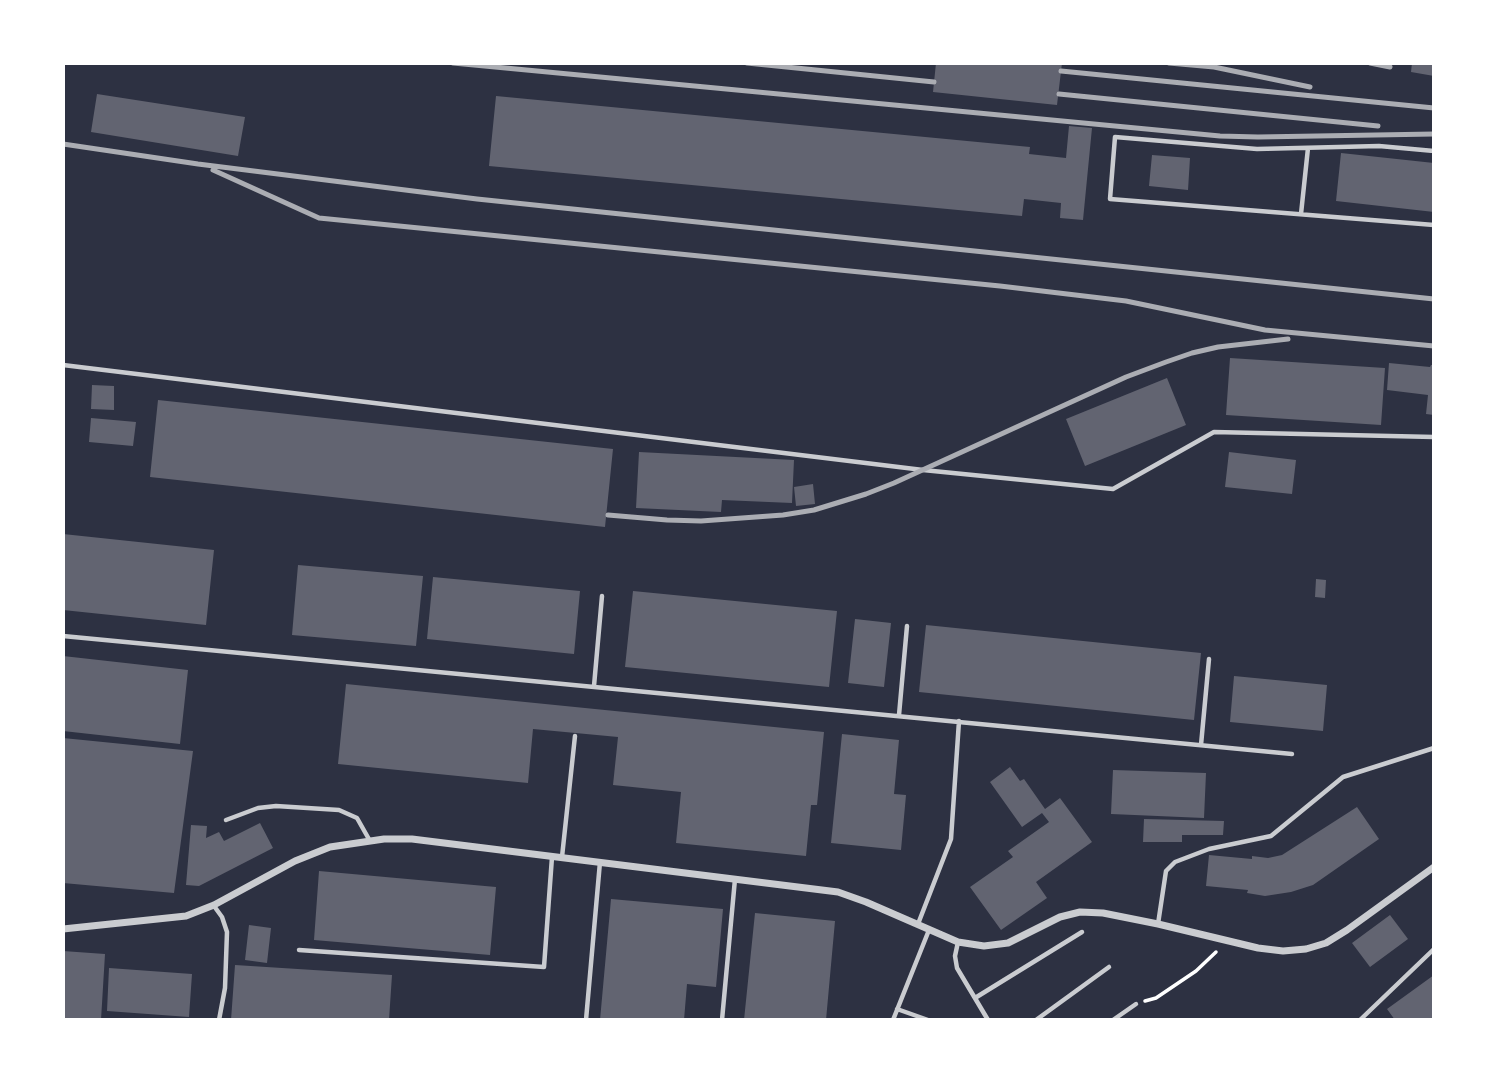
<!DOCTYPE html>
<html>
<head>
<meta charset="utf-8">
<style>
	body { margin:0 }
	#map { position:relative; width:1497px; height:1083px; overflow:hidden; background:#2d3142; font-family:"Source Serif 4",serif }
	canvas { display:block }
	.frame { position:absolute; inset:0; border:65px solid #fff; pointer-events:none }
</style>
</head>
<body>
<div id="map">
<canvas width="1497" height="1083"></canvas>
<div class="frame"></div>
</div>
<script>
const ctx = document.querySelector('canvas').getContext('2d');
ctx.lineJoin = 'round';
function fillPath(path, color) { ctx.fillStyle = color; ctx.fill(path, 'evenodd'); }
const poly = rows => new Path2D(rows.map(r => 'M' + r).join(''));
function strokePath(path, color, width, dash) { ctx.strokeStyle = color; ctx.lineWidth = width; ctx.lineCap = dash ? 'butt' : 'round'; ctx.setLineDash(dash || []); ctx.stroke(path); }
fillPath(poly([
	[936,63,1062,63,1057,105,933,92],
	[1412,63,1434,63,1434,76,1411,72],
	[97,94,245,117,238,156,91,132],
	[496,96,1030,147,1029,154,1066,158,1069,126,1092,128,1083,220,1060,218,1061,203,1024,199,1022,216,489,166],
	[1341,153,1434,163,1434,212,1336,201],
	[1152,155,1190,158,1188,190,1149,186],
	[1230,358,1385,368,1381,425,1226,415],
	[1389,363,1430,367,1431,365,1434,365,1434,415,1426,414,1428,395,1387,390],
	[1167,378,1186,425,1085,466,1066,419],
	[92,385,114,386,114,410,91,409],
	[158,400,613,449,605,527,150,477],
	[91,418,136,422,133,446,89,442],
	[639,452,794,460,792,503,722,500,721,512,636,508],
	[1229,452,1296,460,1292,494,1225,487],
	[813,484,815,504,796,506,794,487],
	[63,534,214,550,206,625,63,610],
	[298,565,423,576,416,646,292,635],
	[433,577,580,591,574,654,427,639],
	[1316,579,1326,580,1325,598,1315,597],
	[633,591,837,611,829,687,625,667],
	[855,619,891,623,884,687,848,683],
	[926,625,1201,653,1194,720,919,692],
	[63,656,188,670,180,744,63,731],
	[1234,676,1327,685,1323,731,1230,722],
	[346,684,824,732,817,805,811,805,806,856,676,843,681,792,613,785,618,737,533,729,528,783,338,764],
	[842,734,899,740,894,794,906,795,901,850,831,843],
	[63,738,193,751,174,893,63,883],
	[1010,767,1020,781,1024,779,1045,809,1060,798,1092,842,1036,882,1047,898,1001,930,970,887,1013,857,1008,851,1049,822,1042,813,1022,827,990,782],
	[1113,770,1206,773,1204,818,1111,814],
	[1357,807,1379,839,1313,885,1291,892,1265,896,1247,893,1248,890,1206,886,1209,855,1252,859,1252,856,1268,858,1282,855],
	[1144,819,1224,821,1223,835,1182,835,1182,842,1143,842],
	[260,823,273,848,199,886,186,885,191,825,207,826,206,838,219,832,224,841],
	[319,871,496,887,490,955,314,940],
	[611,899,723,909,716,987,687,984,684,1020,600,1020],
	[755,913,835,921,826,1020,744,1020],
	[1390,915,1408,939,1370,967,1352,943],
	[249,925,271,928,267,963,245,960],
	[63,951,105,954,101,1020,63,1020],
	[235,965,392,975,389,1020,231,1020],
	[109,968,192,974,189,1017,107,1011],
	[1434,975,1434,1020,1395,1020,1387,1009]
]), '#626471');
strokePath(poly([
	[1145,1001,1156,998,1196,971,1216,952]
]), '#fff', 3.5);
strokePath(poly([
	[1434,151,1379,146,1257,149,1115,137,1110,199,1434,225],
	[1301,214,1308,148],
	[63,365,923,470,1113,489,1214,432,1434,437],
	[63,636,1292,754],
	[594,686,602,596],
	[899,715,907,626],
	[1201,745,1209,659],
	[226,820,258,808,276,806,339,810,357,818,370,841],
	[562,857,575,736],
	[214,906,222,917,227,932,225,988,219,1020],
	[918,924,951,839,959,721],
	[1158,924,1166,871,1175,862,1209,849,1271,836,1343,777,1434,748],
	[958,942,955,956,957,968,988,1020],
	[299,950,544,967,552,857],
	[975,998,1082,932],
	[897,1009,928,1020],
	[586,1020,600,862],
	[722,1020,735,879],
	[893,1020,929,930],
	[1036,1020,1109,967],
	[1113,1020,1136,1004],
	[1360,1020,1434,949]
]), '#caccd0', 4.5);
strokePath(poly([
	[63,929,186,916,214,905,295,861,330,847,384,839,412,839,838,892,866,902,958,942,984,946,1008,943,1060,917,1080,912,1103,913,1158,924,1258,948,1283,951,1306,949,1326,943,1347,930,1434,867]
]), '#caccd0', 7);
strokePath(poly([
	[453,63,1220,136,1258,137,1434,134],
	[747,63,934,82],
	[1169,63,1214,67,1310,87],
	[1370,63,1390,67],
	[1061,71,1434,108],
	[1059,94,1378,126],
	[63,144,198,164,477,199,1434,299],
	[213,170,319,218,1000,286,1126,301,1265,330,1434,346],
	[608,515,667,520,701,521,783,515,814,510,866,494,894,483,1126,377,1166,362,1192,353,1218,347,1288,339]
]), '#abadb3', 5);
</script>
</body>
</html>
